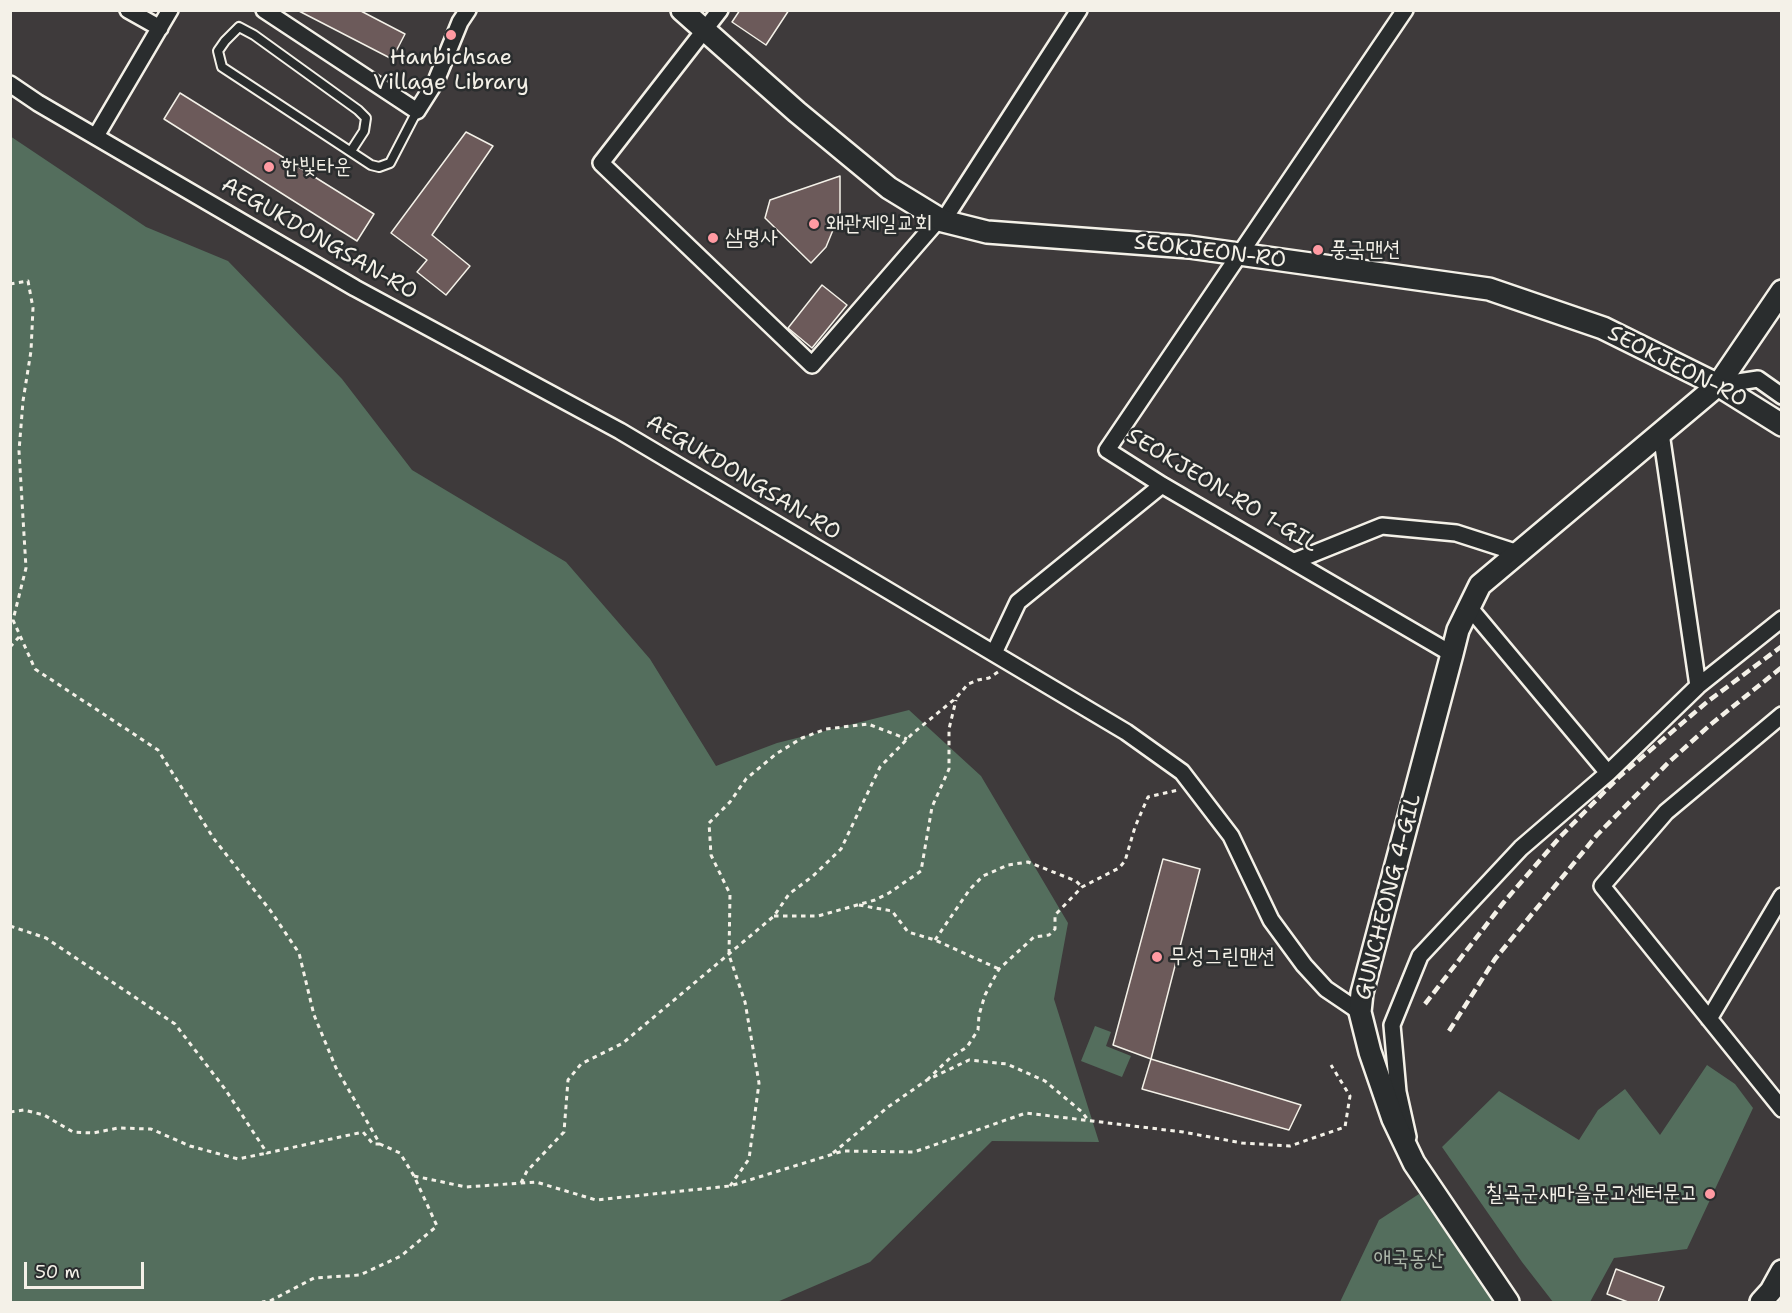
<!DOCTYPE html>
<html>
<head>
<meta charset="utf-8">
<style>
	body { margin:0 }
	#map { position:relative; width:1792px; height:1313px; overflow:hidden; background:#3e3a3b; font-family:"Shantell Sans",sans-serif }
	canvas { display:block }
	.frame { position:absolute; inset:0; border:12px solid #f4f1e8; pointer-events:none }
	.scale { position:absolute; left:24px; top:1262px; width:120px; height:27px; box-sizing:border-box; border:3px solid #f4f1e8; border-top:0; padding-left:8px; font-size:18px; line-height:21px; white-space:nowrap; color:#f4f1e8; -webkit-text-stroke:4px #2a2d2e; paint-order:stroke }
</style>
</head>
<body>
<div id="map">
<canvas width="1792" height="1313"></canvas>
<div class="frame"></div>
<div class="scale">50 m</div>
</div>
<script>
const ctx = document.querySelector('canvas').getContext('2d');
ctx.lineJoin = 'round';
function fillPath(path, color) { ctx.fillStyle = color; ctx.fill(path, 'evenodd'); }
const poly = rows => new Path2D(rows.map(r => 'M' + r).join(''));
function strokePath(path, color, width, dash) { ctx.strokeStyle = color; ctx.lineWidth = width; ctx.lineCap = dash ? 'butt' : 'round'; ctx.setLineDash(dash || []); ctx.stroke(path); }
function write(font, color, halo, rows, align = 'center') {
  ctx.font = font + ' "Shantell Sans","Poor Story",sans-serif'; ctx.lineWidth = 5; ctx.setLineDash([]); ctx.textBaseline = 'middle'; ctx.strokeStyle = halo; ctx.fillStyle = color; for (const [text, x, y, turn = 0] of rows) {
    ctx.save(); ctx.translate(x, y); ctx.rotate((+turn || 0) * Math.PI / 180); ctx.textAlign = isNaN(turn) ? turn : align; if (halo) ctx.strokeText(text, 0, 0); ctx.fillText(text, 0, 0); ctx.restore();
  }
}
fillPath(poly([
	[10,136,146,227,228,261,342,379,412,470,566,562,650,659,716,766,777,743,909,710,981,776,1068,923,1054,999,1099,1142,992,1141,870,1262,777,1302,11,1302],
	[1095,1026,1111,1032,1106,1046,1131,1056,1122,1077,1081,1061],
	[1707,1065,1735,1084,1753,1108,1687,1249,1614,1258,1590,1302,1553,1302,1522,1262,1442,1147,1499,1091,1579,1140,1598,1110,1625,1089,1660,1135],
	[1419,1194,1494,1302,1340,1302,1379,1220]
]), '#546e5d');
const building = poly([
	[297,10,359,10,405,34,392,59,297,10],
	[740,10,789,10,766,45,732,22,740,10],
	[180,93,374,214,357,241,164,119,180,93],
	[466,132,493,146,432,235,470,266,446,295,417,272,427,260,391,233,466,132],
	[840,176,840,213,826,247,811,263,765,218,770,200,840,176],
	[822,285,847,305,812,348,788,328,822,285],
	[1163,859,1200,869,1151,1059,1113,1045,1163,859],
	[1151,1059,1301,1105,1289,1130,1142,1089,1151,1059],
	[1616,1269,1664,1287,1658,1302,1628,1302,1607,1294,1616,1269]
]);
fillPath(building, '#6c5a5a');
strokePath(building, '#f4f1e8', 1.5);
const lane = poly([
	[351,151,364,131,366,118,358,110,254,35,239,27,225,41,218,51,222,67,371,165,379,167,390,163,417,111]
]);
const street = poly([
	[128,10,160,28],
	[264,10,417,111,436,81,460,22,468,10],
	[720,10,601,163,812,365,939,219],
	[1405,10,1107,450,1162,485,1452,654],
	[10,84,38,103,355,288,620,431,1126,732,1182,772,1231,836,1271,920,1304,965,1326,989,1360,1012],
	[96,136,170,10],
	[943,221,1079,10],
	[1718,385,1758,379,1782,396],
	[1661,433,1698,686],
	[1295,561,1382,526,1456,533,1518,553],
	[1469,607,1608,773],
	[994,653,1018,602,1162,485],
	[1782,715,1666,812,1602,886,1782,1109],
	[1709,1019,1782,896],
	[1408,1137,1398,1092,1392,1025,1420,956,1521,848,1608,773,1698,686,1782,619]
]);
const secondary = poly([
	[682,10,797,112,889,188,943,221,987,232,1189,247,1489,289,1603,328,1718,385,1782,425],
	[1508,1302,1414,1163,1393,1119,1370,1052,1360,1012,1362,993,1452,654,1458,630,1480,585,1718,385,1782,291],
	[1761,1302,1771,1291,1782,1271]
]);
strokePath(lane, '#f4f1e8', 12);
strokePath(street, '#f4f1e8', 20);
strokePath(secondary, '#f4f1e8', 26);
strokePath(poly([
	[10,284,28,281,33,308,31,351,23,401,19,451,26,568,13,620,35,669,158,750,214,839,270,910,299,953,314,1015,336,1068,380,1144,400,1153,414,1176,437,1226,401,1256,360,1275,314,1278,270,1301,262,1302],
	[10,647,20,636],
	[859,905,892,911,908,932,935,940,999,969],
	[774,916,818,916,875,900,889,893,921,871,932,807,949,769,949,729,956,700],
	[10,926,46,938,175,1024,225,1089,267,1153,363,1132,373,1144,380,1144],
	[935,940,970,889,983,876,1008,865,1028,862,1076,881,1082,887],
	[927,1080,950,1058,967,1047,978,1030,979,1015,985,995,999,969,1034,937,1049,935,1055,929,1055,915,1082,887,1119,868,1125,861,1135,827,1148,797,1178,790],
	[10,1112,24,1110,44,1115,73,1132,93,1133,118,1128,151,1129,190,1146,238,1159,267,1153],
	[833,1153,888,1107,927,1080,969,1060,1007,1064,1045,1081,1082,1112,1088,1120],
	[414,1176,466,1187,536,1182,596,1200,730,1186,843,1151,914,1152,1026,1113,1183,1132,1242,1143,1290,1146,1345,1127,1350,1096,1331,1065],
	[521,1183,527,1171,564,1132,568,1080,581,1064,623,1043,774,916,789,894,813,876,841,849,880,767,912,734,956,698,968,684,978,680,989,678,998,672],
	[730,1186,749,1159,759,1083,745,1002,729,955,730,894,711,855,709,823,730,802,746,779,776,754,802,738,826,729,868,724,907,739]
]), '#f4f1e8', 3, [4.5, 4.5]);
strokePath(lane, '#2a2d2e', 8);
strokePath(street, '#2a2d2e', 15);
strokePath(secondary, '#2a2d2e', 21);
strokePath(poly([
	[1425,1004,1504,902,1560,837,1620,776,1707,702,1782,646],
	[1449,1031,1495,959,1597,835,1669,762,1710,725,1782,667]
]), '#f4f1e8', 4.5, [9, 4.5]);
for (const [x, y, r, color] of [
	[451,35,6,"#ff9aa2"],
	[269,167,6,"#ff9aa2"],
	[814,224,6,"#ff9aa2"],
	[713,238,6,"#ff9aa2"],
	[1318,250,6,"#ff9aa2"],
	[1157,957,6,"#ff9aa2"],
	[1710,1194,6,"#ff9aa2"]
]) { const dot = new Path2D(); dot.arc(x, y, r, 0, 2 * Math.PI); ctx.fillStyle = color; ctx.fill(dot); strokePath(dot, '#2a2d2e', 2); }
write('22px', '#f4f1e8', '#2a2d2e', [
	["Hanbichsae",451,58,"center"],
	["Village Library",451,83,"center"],
	["한빛타운",281,167],
	["왜관제일교회",826,224],
	["삼명사",725,238],
	["풍국맨션",1330,250],
	["무성그린맨션",1169,957],
	["칠곡군새마을문고센터문고",1698,1194,"right"]
], 'left');
write('22px', '#f4f1e8', '#2a2d2e', [
	["AEGUKDONGSAN-RO",319,239,30],
	["SEOKJEON-RO",1210,252,7],
	["SEOKJEON-RO",1677,367,27],
	["AEGUKDONGSAN-RO",743,478,31],
	["SEOKJEON-RO 1-GIL",1222,491,31],
	["GUNCHEONG 4-GIL",1389,897,-76]
]);
write('22px', '#acb6a9', '#2a2d2e', [
	["애국동산",1409,1259]
]);
</script>
</body>
</html>
